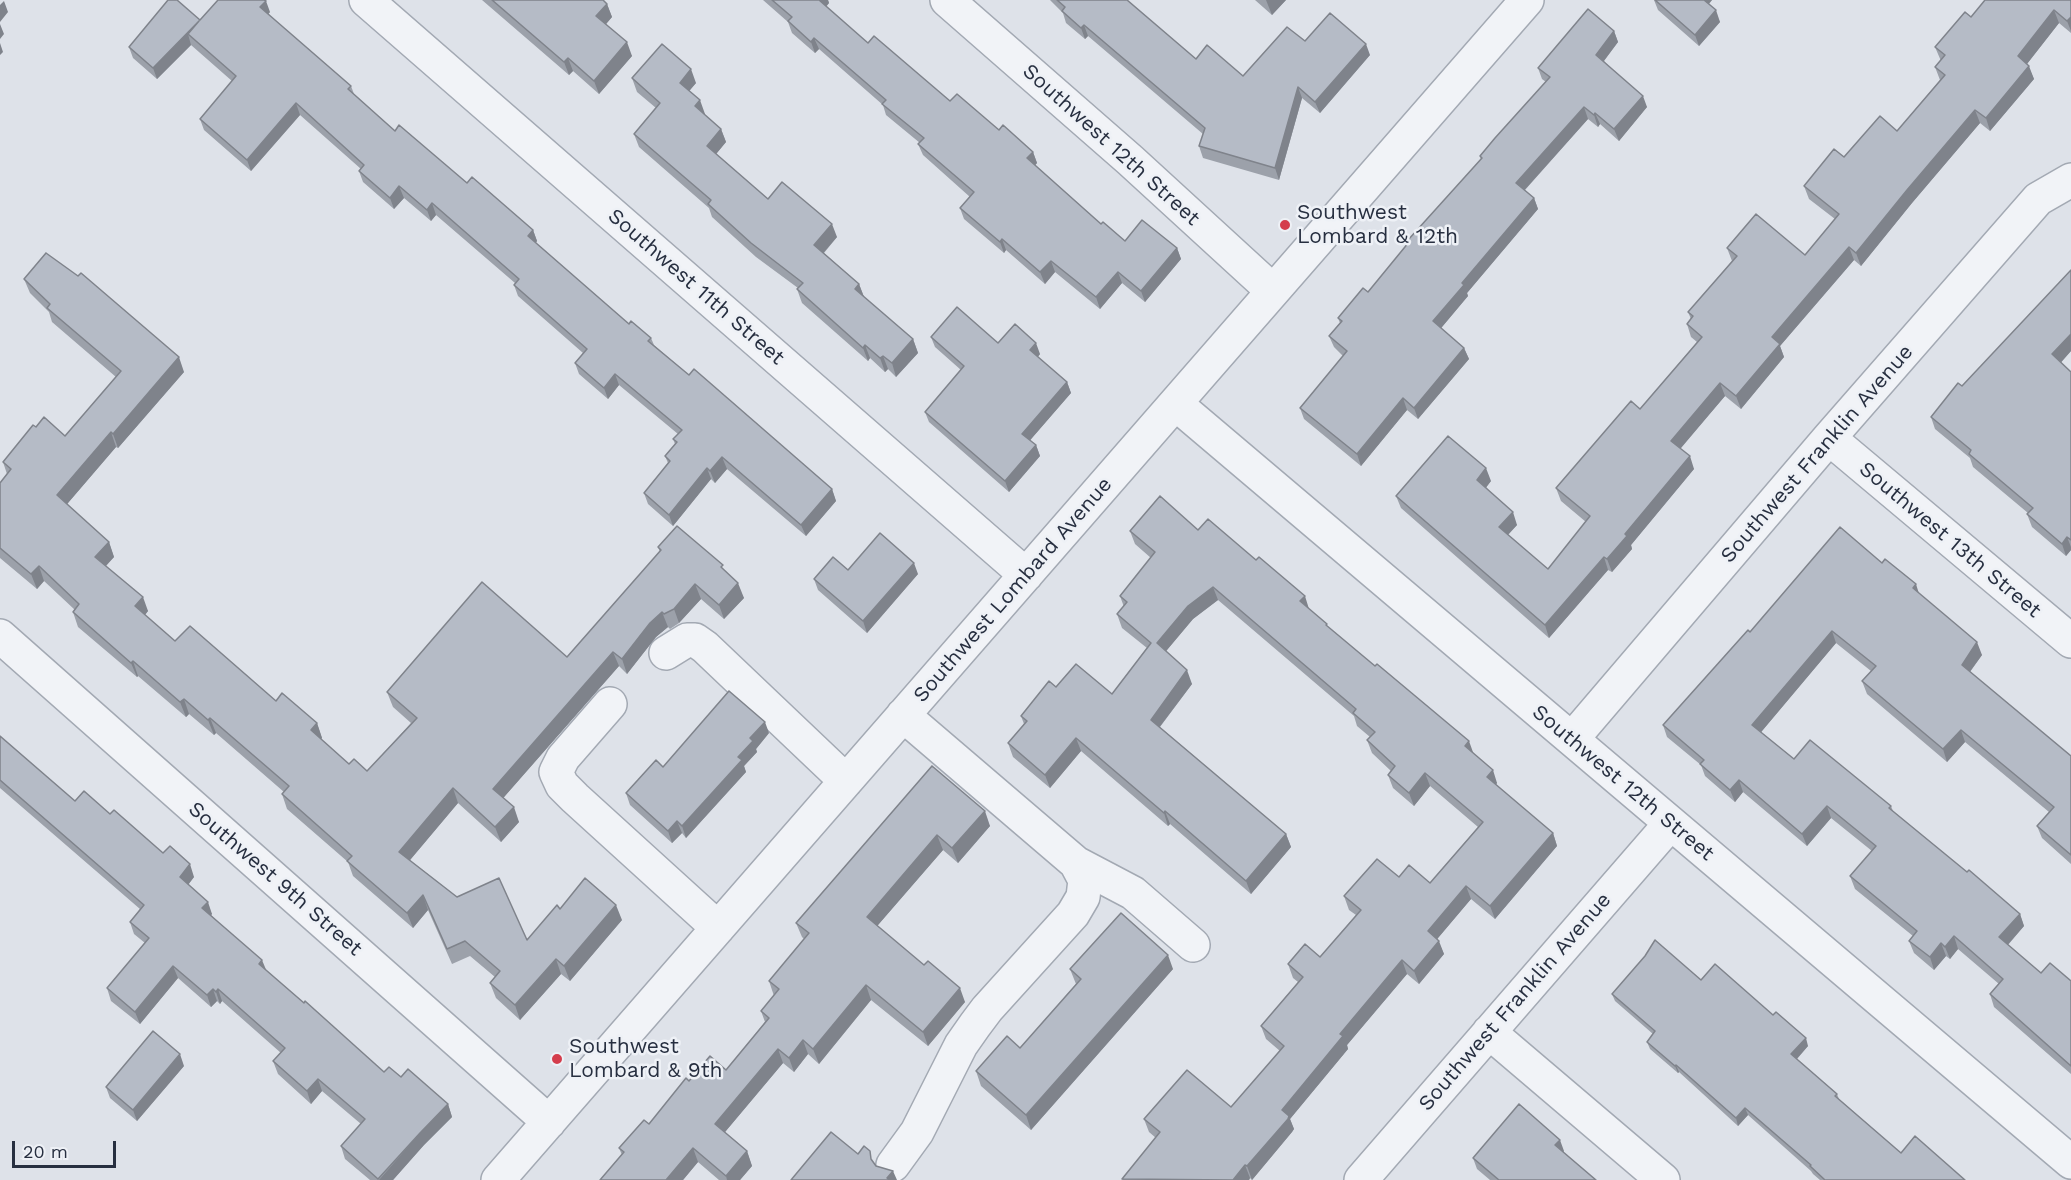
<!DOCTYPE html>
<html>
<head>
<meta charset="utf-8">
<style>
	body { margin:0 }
	#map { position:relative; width:2071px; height:1180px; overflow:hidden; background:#dee2e9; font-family:"Work Sans",sans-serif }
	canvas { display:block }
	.scale { position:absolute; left:12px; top:1141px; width:104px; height:27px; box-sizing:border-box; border:3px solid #272f40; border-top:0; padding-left:8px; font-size:18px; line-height:21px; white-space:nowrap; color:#272f40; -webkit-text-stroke:4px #eef1f6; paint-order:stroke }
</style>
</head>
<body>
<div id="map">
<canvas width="2071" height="1180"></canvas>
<div class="scale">20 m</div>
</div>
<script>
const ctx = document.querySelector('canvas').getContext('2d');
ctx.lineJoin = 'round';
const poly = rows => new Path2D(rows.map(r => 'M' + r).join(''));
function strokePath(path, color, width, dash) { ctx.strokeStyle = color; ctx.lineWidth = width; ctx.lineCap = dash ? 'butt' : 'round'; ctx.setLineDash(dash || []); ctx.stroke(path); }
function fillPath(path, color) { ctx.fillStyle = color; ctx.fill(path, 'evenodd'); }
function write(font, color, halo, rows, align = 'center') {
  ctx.font = font + ' "Work Sans",sans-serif'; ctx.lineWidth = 5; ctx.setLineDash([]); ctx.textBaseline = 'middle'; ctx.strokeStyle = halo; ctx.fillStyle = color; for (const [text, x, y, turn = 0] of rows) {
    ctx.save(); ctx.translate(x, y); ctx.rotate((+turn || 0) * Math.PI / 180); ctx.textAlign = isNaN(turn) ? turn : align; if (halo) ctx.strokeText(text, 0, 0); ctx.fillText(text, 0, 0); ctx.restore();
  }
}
const minor = poly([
	[366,0,1026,575],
	[947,0,1130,160,1273,291],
	[1176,404,2071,1162],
	[1829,438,2071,641],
	[0,636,549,1122],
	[666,653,687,640,695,640,705,647,846,781],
	[610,704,563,758,556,772,562,785,575,798,718,928],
	[903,715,1076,863,1133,893,1193,945],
	[1572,739,1829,438,2038,199,2071,180],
	[1489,1032,1663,1180],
	[893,1165,917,1132,961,1045,975,1025,987,1009,1073,914,1083,897,1085,880,1076,863],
	[498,1180,1527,0],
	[1361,1180,1670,824]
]);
strokePath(minor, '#a3a9b3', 36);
strokePath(minor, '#f1f3f7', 33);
fillPath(poly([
	[482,0,603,0,607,4,612,17,606,24,632,56,599,94,573,71,569,75],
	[763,0,828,0,829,3,826,7,868,43,950,101,999,130,1033,152,1037,163,1035,165,1101,224,1125,241,1177,248,1181,259,1145,302,1122,283,1100,309,1055,272,1045,284,1006,250,1004,253,964,219,960,208,970,197,923,155,918,144,920,143,886,115,883,105,819,49,815,53,792,33,788,22],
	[1050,0,1127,0,1196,59,1243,76,1305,41,1370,55,1320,113,1302,98,1279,180,1203,158,1199,146,1203,134,1088,36,1085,39,1066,23,1063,13],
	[1255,0,1286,0,1272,15],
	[1654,0,1712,0,1709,4,1720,22,1699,46,1658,10],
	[2071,0,2071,33,2059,23,2027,64,2034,79,1990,131,1980,123,1912,203,1861,266,1854,260,1780,346,1784,357,1741,409,1725,396,1680,448,1694,469,1631,545,1632,549,1612,572,1608,570,1549,638,1401,508,1396,496,1491,481,1486,487,1517,525,1508,535,1548,569,1586,522,1561,501,1556,488,1640,409,1697,342,1691,337,1687,324,1691,319,1688,312,1732,261,1727,248,1805,255,1835,219,1809,199,1804,186,1844,157,1897,131,1940,80,1935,67,1941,61,1935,47,1971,17],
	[270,12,268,14,351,86,354,94,395,131,533,230,537,241,536,243,629,324,651,338,654,345,689,375,832,489,836,501,806,536,727,469,715,483,711,479,673,526,648,504,644,493,668,463,665,456,675,444,673,439,678,434,619,385,608,399,579,374,575,363,583,353,518,296,514,285,515,283,436,215,431,221,404,198,394,209,363,182,359,171,361,169,300,115,251,171,204,130,200,119,232,81,191,45,157,79,133,58,129,47,200,20],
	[1614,31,1618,42,1604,61,1647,107,1619,141,1600,124,1598,127,1588,119,1525,190,1534,198,1538,209,1467,293,1468,296,1441,328,1464,348,1469,359,1418,419,1407,410,1361,466,1304,419,1300,408,1343,356,1334,347,1329,336,1340,323,1338,318,1368,292,1409,243,1408,240,1481,160,1480,156,1546,82,1542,79,1538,68],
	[632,78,696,83,689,91,704,114,721,129,726,142,716,154,768,199,837,237,824,253,859,284,864,297,913,339,918,353,896,377,888,369,885,372,870,358,868,361,802,303,797,289,798,288,756,257,712,217,709,208,639,147,634,134,656,108,637,92],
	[2071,270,2071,351,2061,362,2071,372,2071,550,2066,556,2032,527,2027,514,2028,513,1973,467,1970,458,1935,429,1931,417,1962,386],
	[24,279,184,372,118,448,116,447,67,504,109,542,114,557,106,566,148,611,145,615,175,641,276,701,317,723,322,738,321,739,349,764,367,771,411,723,393,707,387,692,567,657,660,552,658,547,725,571,744,598,724,619,701,599,679,623,670,629,668,627,656,637,627,674,619,666,503,798,519,822,501,842,458,803,410,860,457,897,527,940,560,909,622,920,570,981,561,974,520,1020,496,998,490,983,495,977,470,956,452,964,428,910,413,928,353,876,348,862,287,809,282,794,284,792,216,733,214,735,189,714,186,717,138,676,137,677,78,627,73,612,75,610,44,581,37,589,0,558,0,483,7,474,3,462,36,427,65,436,116,377,52,322,49,312,30,293],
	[931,337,998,343,1040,354,1038,357,1067,382,1071,393,1030,440,1036,445,1040,456,1009,492,929,422,925,412,961,370,935,347],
	[1198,530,1309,609,1328,627,1473,753,1497,783,1496,785,1553,833,1557,846,1495,919,1471,899,1437,939,1444,954,1419,984,1407,974,1347,1045,1348,1049,1290,1119,1294,1129,1292,1132,1252,1180,1250,1178,1249,1180,1122,1180,1156,1138,1149,1132,1144,1119,1231,1107,1280,1051,1266,1039,1261,1026,1298,982,1293,978,1288,964,1320,957,1356,915,1349,910,1344,896,1399,877,1430,883,1478,827,1430,786,1414,806,1393,788,1388,775,1391,771,1372,753,1367,740,1370,737,1357,726,1354,716,1218,600,1193,619,1166,651,1192,684,1160,727,1286,834,1291,847,1251,894,1170,824,1168,826,1081,751,1050,788,1013,757,1008,743,1024,724,1021,716,1056,687,1112,694,1147,648,1122,628,1117,614,1124,607,1120,596,1151,558,1135,544,1130,531],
	[1882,563,1919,593,1982,655,1970,672,2071,756,2071,864,2042,838,2037,826,2049,812,1965,742,1947,762,1867,694,1862,681,1871,671,1836,643,1761,732,1794,759,1891,806,1893,811,1967,872,2020,914,2024,926,2008,945,2041,973,2071,981,2071,1074,1994,1007,1990,994,1999,984,1958,949,1950,959,1946,956,1934,970,1914,953,1909,941,1913,936,1855,889,1850,876,1872,851,1831,818,1807,846,1743,792,1735,802,1705,776,1701,765,1667,737,1663,725,1750,632],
	[848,570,918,574,867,633,818,590,814,579],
	[769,733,756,749,757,752,744,766,746,772,686,838,682,833,672,843,630,805,626,793,663,767],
	[0,736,75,801,110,814,194,877,188,885,212,914,211,915,266,970,384,1072,401,1077,448,1104,452,1117,424,1145,393,1180,370,1180,345,1159,341,1146,361,1124,322,1091,311,1104,278,1074,273,1061,281,1053,222,1001,220,1004,217,1001,211,1007,178,978,140,1024,111,1001,107,988,145,943,134,934,130,922,140,909,0,788],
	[932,766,990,826,958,863,943,850,877,926,965,1002,928,1046,871,1000,819,1064,808,1054,794,1072,783,1063,725,1132,747,1151,752,1166,740,1180,719,1180,698,1162,683,1180,600,1180,622,1155,619,1148,649,1124,689,1081,726,1070,765,1022,761,1011,774,996,769,981,804,939,802,937,796,923],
	[1070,969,1173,969,1031,1130,981,1086,976,1071,1020,1048,1076,984],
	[1701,980,1808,1046,1797,1059,1837,1094,1839,1099,1901,1153,1965,1180,1820,1180,1813,1174,1811,1171,1748,1115,1738,1126,1679,1072,1678,1073,1650,1049,1647,1042,1653,1034,1615,1001,1612,994],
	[184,1066,137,1121,110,1098,106,1087],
	[1564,1151,1563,1152,1596,1180,1490,1180,1477,1169,1473,1158]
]), '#9ca1aa');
fillPath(poly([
	[818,0,828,0,829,3,822,11],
	[1266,0,1286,0,1272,15],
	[1702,0,1712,0,1705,8],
	[4,1,8,12,0,22,0,5],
	[266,1,270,12,264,19,260,7],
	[607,4,612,17,601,30,596,16],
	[1716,10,1720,22,1699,46,1695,35],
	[2054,10,2059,23,2023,69,2018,56],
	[2071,17,2071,31,2067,21],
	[199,21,188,34,191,45,157,79,153,68],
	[0,24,4,34,0,39],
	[1084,25,1088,36,1085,39,1081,28],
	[1614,31,1618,42,1600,66,1596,55],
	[814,38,819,49,815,53,811,42],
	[627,42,632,56,599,94,594,81],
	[0,43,3,52,0,55],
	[1366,44,1370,55,1320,113,1315,102],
	[568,58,573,71,569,75,564,62],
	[2029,66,2034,79,1990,131,1986,118],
	[691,69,696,83,685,96,680,83],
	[1298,87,1302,98,1279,180,1275,168],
	[1643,96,1647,107,1619,141,1614,129],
	[700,100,705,114,700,120,695,106],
	[296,103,300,115,251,171,247,160],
	[1584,107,1588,119,1521,194,1516,183],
	[1975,110,1980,123,1912,203,1861,266,1856,253,1907,190],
	[1595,113,1600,124,1598,127,1594,115],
	[721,129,726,142,712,159,707,146],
	[1033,152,1037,163,1031,170,1027,158],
	[399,186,404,198,394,209,390,198],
	[1534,198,1538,209,1467,293,1468,296,1437,333,1433,321,1462,283],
	[432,203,436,215,431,221,427,210],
	[832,224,837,237,819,258,814,245],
	[533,230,537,241,532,247,528,236],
	[1002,239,1006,250,1004,253,1000,242],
	[1849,247,1854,260,1780,346,1784,357,1741,409,1736,396,1772,337],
	[1177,248,1181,259,1145,302,1141,291],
	[1051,261,1055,272,1045,284,1040,272],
	[1118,272,1122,283,1100,309,1096,297],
	[859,284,864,297,855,289],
	[2071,334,2071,351,2057,367,2052,354],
	[913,339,918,353,896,377,892,363],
	[1036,343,1040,354,1034,361,1030,350],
	[865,345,870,358,868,361,863,348],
	[1464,348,1469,359,1418,419,1414,408],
	[883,356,888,369,885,372,880,358],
	[179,357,184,372,118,448,113,434],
	[615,374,619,385,608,399,604,388],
	[1067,382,1071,393,1026,445,1022,434],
	[1720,383,1725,396,1676,454,1671,441],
	[1403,398,1407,410,1361,466,1357,454],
	[111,432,116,447,62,510,57,495],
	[1036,445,1040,456,1009,492,1005,481],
	[1690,456,1694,469,1631,545,1632,549,1612,572,1607,559,1625,534],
	[722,457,727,469,715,483,710,471],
	[707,468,711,479,673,526,669,515],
	[1486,468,1491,481,1482,493,1477,480],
	[832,489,836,501,806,536,801,525],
	[1513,512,1517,525,1503,540,1499,527],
	[2067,537,2071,547,2071,550,2066,556,2062,544],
	[109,542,114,557,101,571,95,557],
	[1604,557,1608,570,1549,638,1545,625],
	[914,563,918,574,867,633,863,621],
	[39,566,44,581,37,589,31,574],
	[738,583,744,598,724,619,719,605],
	[695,584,701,599,679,623,674,609],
	[1916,584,1920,597,1913,588],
	[1213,587,1218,600,1193,619,1162,656,1157,643,1188,606],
	[1305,596,1309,609,1300,601],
	[143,597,148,611,140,621,135,606],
	[662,612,668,627,656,637,627,674,622,659,650,623],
	[1832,631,1836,643,1757,737,1752,725],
	[1977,642,1982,655,1966,677,1962,665],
	[613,652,619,666,498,804,493,789],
	[133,661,138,676,137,677,131,663],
	[1187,670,1192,684,1155,733,1151,720],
	[184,699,189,714,186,717,180,702],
	[210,718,216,733,214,735,208,720],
	[765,722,769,733,756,749,757,752,744,766,746,772,686,838,682,826,738,757,750,738],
	[317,723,322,738,316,744,311,730],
	[1961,730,1965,742,1947,762,1943,749],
	[1076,738,1081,751,1050,788,1045,775],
	[1469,741,1474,755,1465,746],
	[1493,770,1497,783,1491,790,1487,777],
	[1425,773,1430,786,1414,806,1409,793],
	[1739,780,1743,792,1735,802,1730,790],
	[453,788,458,803,405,866,399,852],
	[1827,806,1831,818,1807,846,1802,834],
	[514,807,519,822,501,842,495,827],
	[985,811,990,826,958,863,952,848],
	[1165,811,1170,824,1168,826,1164,813],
	[677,821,682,833,672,843,668,831],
	[1553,833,1557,846,1495,919,1490,906],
	[1286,834,1291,847,1251,894,1246,881],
	[937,835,943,850,872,932,867,917],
	[190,864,194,877,184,890,180,877],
	[1466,886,1471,899,1433,944,1428,931],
	[423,895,428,910,413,928,407,913],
	[208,902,212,914,207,920,202,908],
	[616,905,622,920,570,981,564,966],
	[2020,914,2024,926,2004,949,1999,937],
	[1954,936,1958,949,1950,959,1945,947],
	[1439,941,1444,954,1419,984,1414,971],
	[1941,943,1946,956,1934,970,1930,957],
	[1168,955,1173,969,1031,1130,1026,1115],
	[556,959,561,974,520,1020,515,1005],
	[262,960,267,972,259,964],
	[1402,960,1407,974,1347,1045,1348,1049,1290,1119,1294,1129,1292,1132,1252,1180,1247,1166,1282,1110,1340,1034],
	[173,966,178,978,140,1024,135,1012],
	[866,985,871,1000,819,1064,813,1049],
	[960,988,965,1002,928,1046,923,1032],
	[213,989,217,1001,211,1007,207,995],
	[218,989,222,1001,220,1004,216,992],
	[1806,1038,1808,1046,1794,1062,1791,1054],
	[803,1040,808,1054,794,1072,789,1058],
	[778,1049,783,1063,720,1138,715,1124],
	[180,1054,184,1066,137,1121,133,1110],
	[1676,1065,1679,1072,1678,1073,1675,1066],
	[318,1079,322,1091,311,1104,307,1091],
	[448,1104,452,1117,424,1145,393,1180,379,1180,420,1133],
	[1745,1108,1748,1115,1738,1126,1736,1118],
	[1560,1140,1564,1151,1560,1157,1555,1145],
	[693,1148,698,1162,683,1180,666,1180],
	[747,1151,752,1166,740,1180,727,1180,726,1176],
	[1245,1165,1250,1178,1249,1180,1233,1180],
	[893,1171,897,1180,888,1180,887,1178]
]), '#7f838b');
const building = poly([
	[168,0,177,0,200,20,218,0,264,0,266,1,260,7,351,86,348,89,395,131,399,125,467,183,472,177,533,230,528,236,629,324,631,321,651,338,648,341,689,375,694,369,832,489,801,525,722,457,710,471,707,468,669,515,644,493,670,461,665,456,677,442,673,439,682,430,615,374,604,388,575,363,587,349,514,285,519,279,432,203,427,210,399,186,390,198,359,171,364,165,296,103,247,160,200,119,236,76,188,34,199,21,153,68,129,47,168,0],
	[492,0,603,0,607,4,596,16,627,42,594,81,568,58,564,62,492,0],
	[772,0,819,0,868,43,874,36,950,101,957,94,999,130,1003,125,1033,152,1027,158,1101,224,1103,222,1125,241,1142,220,1177,248,1141,291,1118,272,1096,297,1051,261,1040,272,1002,239,1000,242,960,208,974,192,918,144,924,138,882,104,886,100,814,38,811,42,788,21,792,17,772,0],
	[1057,0,1127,0,1196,59,1207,45,1243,76,1287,27,1305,41,1330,13,1366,44,1315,102,1298,87,1275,168,1199,146,1205,128,1084,25,1081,28,1062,11,1065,7,1057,0],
	[1655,0,1704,0,1716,10,1695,35,1655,0],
	[1985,0,2071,0,2071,17,2067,21,2054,10,2018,56,2029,66,1986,118,1975,110,1907,190,1856,253,1849,247,1772,337,1780,344,1736,396,1720,383,1671,441,1690,456,1625,534,1627,536,1607,559,1604,557,1545,625,1396,496,1448,436,1486,468,1477,480,1513,512,1499,527,1548,569,1590,516,1556,488,1631,401,1640,409,1702,337,1687,324,1693,316,1688,312,1737,256,1727,248,1756,214,1805,255,1839,214,1804,186,1834,149,1844,157,1880,116,1897,131,1945,75,1935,67,1945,55,1935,47,1965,12,1971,17,1985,0],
	[1588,9,1614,31,1596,55,1643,96,1614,129,1595,113,1594,115,1584,107,1516,183,1534,198,1462,283,1464,285,1433,321,1464,348,1414,408,1403,398,1357,454,1300,408,1347,351,1329,336,1342,321,1338,318,1363,288,1368,292,1409,242,1408,240,1482,158,1480,156,1495,138,1550,77,1538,68,1588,9],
	[662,44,691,69,680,83,700,100,695,106,721,129,707,146,768,199,782,182,832,224,814,245,859,284,855,289,913,339,892,363,883,356,880,358,865,345,863,348,797,289,803,283,751,243,708,204,711,200,634,134,660,103,632,78,662,44],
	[46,253,78,276,81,273,179,357,113,434,111,432,57,495,109,542,95,557,143,597,135,606,175,641,190,626,276,701,282,693,317,723,311,730,349,764,354,759,367,771,417,718,387,692,482,582,567,657,661,550,658,547,677,526,723,565,721,567,738,583,719,605,695,584,674,609,664,614,662,612,650,623,622,659,613,652,493,789,514,807,495,827,453,788,399,852,457,897,499,878,527,940,557,905,560,909,585,878,616,905,564,966,556,959,515,1005,490,983,500,971,465,941,447,949,423,895,407,913,347,861,352,856,282,794,289,786,210,718,208,720,184,699,180,702,133,661,131,663,73,612,79,604,39,566,31,574,0,548,0,483,11,469,3,462,33,425,36,427,44,417,65,436,121,371,47,308,50,304,24,279,46,253],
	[2071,270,2071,334,2052,354,2071,372,2071,540,2067,537,2062,544,2027,514,2033,508,1969,454,1971,450,1931,417,1958,383,1962,386,2071,270],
	[957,307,998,343,1015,324,1036,343,1030,350,1067,382,1022,434,1036,445,1005,481,925,412,964,366,931,337,957,307],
	[1160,496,1198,530,1208,519,1256,560,1259,557,1305,596,1300,601,1327,624,1326,625,1375,666,1377,664,1469,741,1465,746,1493,770,1487,777,1553,833,1490,906,1466,886,1428,931,1439,941,1414,971,1402,960,1340,1034,1343,1036,1282,1110,1289,1116,1288,1119,1247,1166,1245,1165,1233,1180,1122,1179,1160,1132,1144,1119,1187,1070,1231,1107,1284,1046,1261,1026,1303,977,1288,964,1305,944,1320,957,1361,910,1344,896,1377,859,1399,877,1409,865,1430,883,1483,822,1425,773,1409,793,1388,775,1395,766,1367,740,1375,732,1353,713,1356,709,1213,587,1188,606,1157,643,1187,670,1151,720,1286,834,1246,881,1165,811,1164,813,1076,738,1045,775,1008,743,1027,721,1021,716,1049,681,1056,687,1076,664,1112,694,1151,643,1117,614,1127,602,1120,596,1155,552,1130,531,1160,496],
	[1840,527,1882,563,1885,559,1916,584,1913,588,1977,642,1962,665,2071,756,2071,855,2037,826,2054,807,1961,730,1943,749,1862,681,1876,666,1832,631,1752,725,1794,759,1810,740,1891,806,1889,808,1967,872,1969,870,2020,914,1999,937,2041,973,2050,963,2071,981,2071,1066,1990,994,2003,979,1954,936,1945,947,1941,943,1930,957,1909,941,1917,931,1850,876,1876,846,1827,806,1802,834,1739,780,1730,790,1700,764,1704,760,1663,725,1748,630,1750,632,1840,527],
	[880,533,914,563,863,621,814,579,833,557,848,570,880,533],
	[729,691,765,722,750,738,753,741,738,757,742,760,682,826,677,821,668,831,626,793,656,760,663,767,729,691],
	[0,736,75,801,84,791,110,814,114,810,163,853,170,846,190,864,180,877,208,902,202,908,262,960,259,964,304,1003,305,1001,384,1072,389,1067,401,1077,408,1069,448,1104,420,1133,378,1179,341,1146,365,1119,318,1079,307,1091,273,1061,285,1048,218,989,216,992,213,989,207,995,173,966,135,1012,107,988,149,938,130,922,144,905,0,780,0,736],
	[932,766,985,811,952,848,937,835,867,917,924,965,928,961,960,988,923,1032,866,985,813,1049,803,1040,789,1058,778,1049,715,1124,747,1151,726,1176,693,1148,666,1180,600,1180,624,1152,619,1148,644,1120,649,1124,686,1078,689,1081,710,1056,726,1070,769,1018,761,1011,779,989,769,981,809,933,796,923,932,766],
	[1121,913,1168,955,1026,1115,976,1071,1007,1036,1020,1048,1081,979,1070,969,1121,913],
	[1655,940,1701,980,1715,964,1773,1015,1776,1012,1806,1038,1791,1054,1837,1094,1835,1096,1901,1153,1915,1136,1965,1180,1825,1180,1810,1166,1811,1165,1745,1108,1736,1118,1676,1065,1675,1066,1647,1042,1655,1031,1612,994,1645,956,1655,940],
	[153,1031,180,1054,133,1110,106,1087,153,1031],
	[1519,1104,1560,1140,1555,1145,1596,1180,1499,1180,1473,1158,1519,1104],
	[831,1132,858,1154,864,1146,870,1151,871,1159,876,1166,893,1171,887,1178,890,1180,791,1180,831,1132]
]);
fillPath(building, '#b5bbc6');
strokePath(building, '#7f838b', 1.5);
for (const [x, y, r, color] of [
	[1285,225,6,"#d43d4c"],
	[557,1059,6,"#d43d4c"]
]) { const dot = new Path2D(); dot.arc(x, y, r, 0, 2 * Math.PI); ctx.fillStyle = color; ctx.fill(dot); strokePath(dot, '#eef1f6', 2); }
write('21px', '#272f40', '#eef1f6', [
	["Southwest 12th Street",1111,145,42],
	["Southwest 11th Street",696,287,41],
	["Southwest Franklin Avenue",1817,454,-49],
	["Southwest 13th Street",1950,540,40],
	["Southwest Lombard Avenue",1013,590,-49],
	["Southwest 12th Street",1623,783,40],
	["Southwest 9th Street",275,879,41],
	["Southwest Franklin Avenue",1515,1002,-49]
]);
write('21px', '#272f40', '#eef1f6', [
	["Southwest",1297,213],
	["Lombard & 12th",1297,237],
	["Southwest",569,1047],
	["Lombard & 9th",569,1071]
], 'left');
</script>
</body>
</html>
